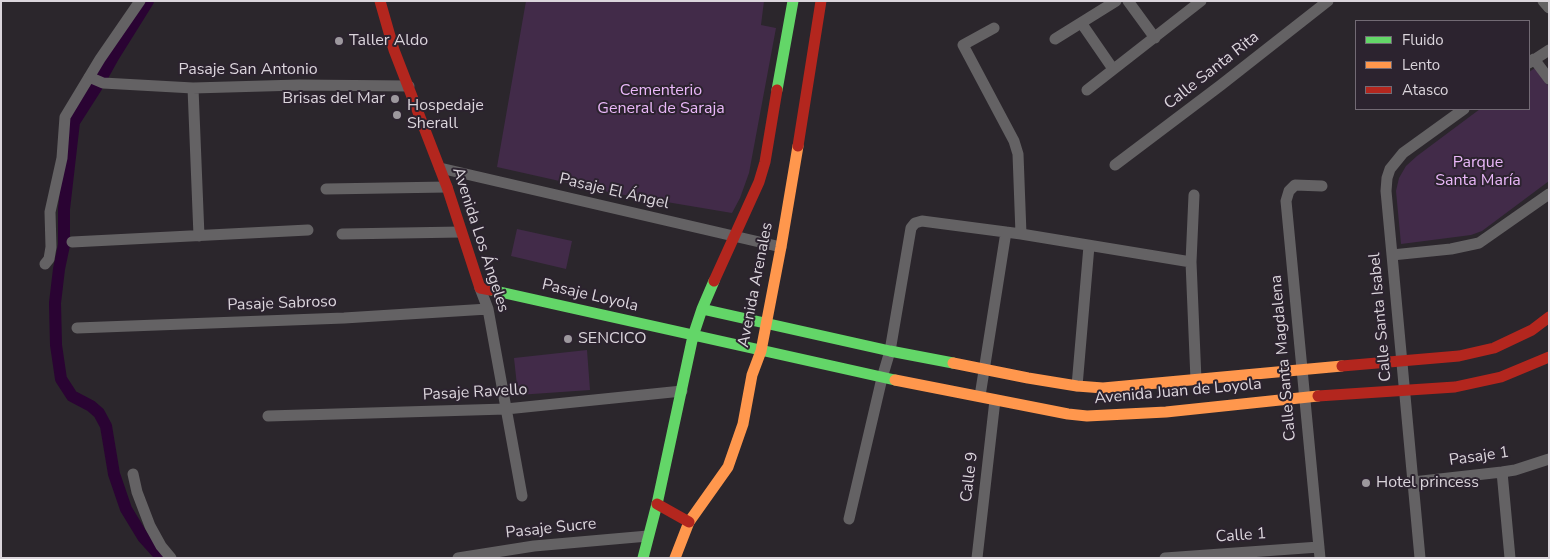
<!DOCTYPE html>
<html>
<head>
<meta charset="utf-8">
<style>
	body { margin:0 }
	#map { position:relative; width:1550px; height:559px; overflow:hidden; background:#2b262c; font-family:"Nunito Sans",sans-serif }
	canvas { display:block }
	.frame { position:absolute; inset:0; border:2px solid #dbd5dc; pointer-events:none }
	.legend { position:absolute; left:1355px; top:20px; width:175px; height:90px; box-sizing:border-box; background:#2c232f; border:1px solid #726a74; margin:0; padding:6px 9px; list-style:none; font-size:15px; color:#dbd5dc }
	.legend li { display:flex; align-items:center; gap:10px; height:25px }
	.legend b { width:25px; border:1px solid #726a74 }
</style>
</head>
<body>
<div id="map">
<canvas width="1550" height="559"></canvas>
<div class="frame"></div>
<ul class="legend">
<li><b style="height:6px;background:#63d668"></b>Fluido</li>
<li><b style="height:6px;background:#ff974d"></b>Lento</li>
<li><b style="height:6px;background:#b3261e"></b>Atasco</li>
</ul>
</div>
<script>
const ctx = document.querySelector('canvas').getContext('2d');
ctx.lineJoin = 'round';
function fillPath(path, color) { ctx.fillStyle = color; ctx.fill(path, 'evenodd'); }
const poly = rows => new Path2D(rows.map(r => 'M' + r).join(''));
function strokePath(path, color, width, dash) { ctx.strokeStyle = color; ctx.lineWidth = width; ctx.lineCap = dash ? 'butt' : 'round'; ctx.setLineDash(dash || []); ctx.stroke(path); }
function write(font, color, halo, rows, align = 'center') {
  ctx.font = font + ' "Nunito Sans",sans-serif'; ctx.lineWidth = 4; ctx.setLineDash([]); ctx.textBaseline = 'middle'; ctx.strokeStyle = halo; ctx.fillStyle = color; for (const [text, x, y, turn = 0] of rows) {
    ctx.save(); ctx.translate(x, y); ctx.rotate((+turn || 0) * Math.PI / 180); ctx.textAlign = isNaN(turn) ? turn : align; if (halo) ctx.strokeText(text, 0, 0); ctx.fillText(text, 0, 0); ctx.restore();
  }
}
fillPath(poly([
	[526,1,764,1,761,25,776,28,749,173,740,198,732,213,613,193,497,167],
	[1535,68,1549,87,1549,181,1482,231,1471,235,1401,244,1396,191,1399,178,1406,166,1417,156,1480,109,1529,109,1529,72],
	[517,229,572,241,566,269,511,256],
	[587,350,590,390,518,395,514,358]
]), '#422b49');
strokePath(poly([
	[103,75,113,57,148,1],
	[97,86,74,122,64,209,64,245,59,269,55,303,56,345,61,379,72,396,91,406,99,413,106,426,114,474,126,509,143,537,162,558]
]), '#2a0333', 12);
strokePath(poly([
	[1128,1,1155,38],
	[1543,1,1549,8],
	[1082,24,1113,69],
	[994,28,963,45,1014,141,1018,154,1021,234],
	[1055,39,1116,1],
	[1534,59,1549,79],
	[1529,63,1549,50],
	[89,77,103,83,193,88,299,85,409,86],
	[193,88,199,236],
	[1087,90,1201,1],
	[1115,165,1221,85,1328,1],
	[440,168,781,247],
	[326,189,447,187],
	[1194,195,1191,262,1196,380],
	[342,234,461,232],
	[72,242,308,230],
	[1392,255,1451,249,1479,243,1549,194],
	[45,264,49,259,51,247,50,212,62,158,65,117,100,59,140,1],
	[480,288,488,309,522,496],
	[77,328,344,318,488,309],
	[1077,386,1089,246],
	[980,396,1006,232],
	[268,416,506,409,682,391],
	[1502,472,1510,558],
	[133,474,137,492,150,526,161,546,171,558],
	[1413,482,1502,472,1515,470,1549,459],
	[849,519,882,378,890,351,911,228,915,223,922,221,1021,234,1191,262],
	[458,558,534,546,648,536],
	[977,558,995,400],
	[1165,558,1319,547],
	[1320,558,1286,201,1289,191,1295,185,1322,186],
	[1420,558,1392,255,1386,191,1387,178,1390,169,1403,153,1464,109]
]), '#646264', 11);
strokePath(poly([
	[777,90,793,1],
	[491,290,895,380],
	[702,309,890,351,953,363],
	[643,558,657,504,693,336,702,309,714,281]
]), '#63d668', 11);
strokePath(poly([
	[953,363,1028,378,1077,386,1103,388,1342,366],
	[895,380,1068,414,1087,416,1166,412,1318,396],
	[675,558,689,522,728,467,743,424,752,375,761,351,781,247,798,146]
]), '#ff974d', 11);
strokePath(poly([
	[380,1,394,50,447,187,480,288,491,290],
	[798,146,821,1],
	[714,281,759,182,765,162,777,90],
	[1342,366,1459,356,1494,348,1532,330,1549,317],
	[1318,396,1455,387,1501,377,1549,357],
	[657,504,689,522]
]), '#b3261e', 11);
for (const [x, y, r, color] of [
	[339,41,5,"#9d989e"],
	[395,99,5,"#9d989e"],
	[397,115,5,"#9d989e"],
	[568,339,5,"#9d989e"],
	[1366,483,5,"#9d989e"]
]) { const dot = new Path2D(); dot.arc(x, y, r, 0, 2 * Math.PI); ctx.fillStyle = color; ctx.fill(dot); strokePath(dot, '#2c232f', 2); }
write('16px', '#dbd5dc', '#2c232f', [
	["Taller Aldo",349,41],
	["Brisas del Mar",385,99,"right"],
	["Hospedaje",407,106],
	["Sherall",407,124],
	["SENCICO",578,339],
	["Hotel princess",1376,483]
], 'left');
write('16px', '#dbd5dc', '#2c232f', [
	["Pasaje San Antonio",248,70],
	["Calle Santa Rita",1212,71,-38],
	["Pasaje El Ángel",614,192,13],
	["Avenida Los Ángeles",480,240,72],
	["Avenida Arenales",756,285,-79],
	["Pasaje Loyola",590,296,13],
	["Pasaje Sabroso",282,304,-2],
	["Calle Santa Isabel",1381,317,-95],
	["Calle Santa Magdalena",1284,358,-95],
	["Avenida Juan de Loyola",1178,392,-5],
	["Pasaje Ravello",475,393,-3],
	["Pasaje 1",1479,457,-8],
	["Calle 9",970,477,-83],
	["Pasaje Sucre",551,529,-6],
	["Calle 1",1241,536,-4]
]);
write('16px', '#eab8f9', '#2c232f', [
	["Cementerio",661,91],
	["General de Saraja",661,109],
	["Parque",1478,163],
	["Santa María",1478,181]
]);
</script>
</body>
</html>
